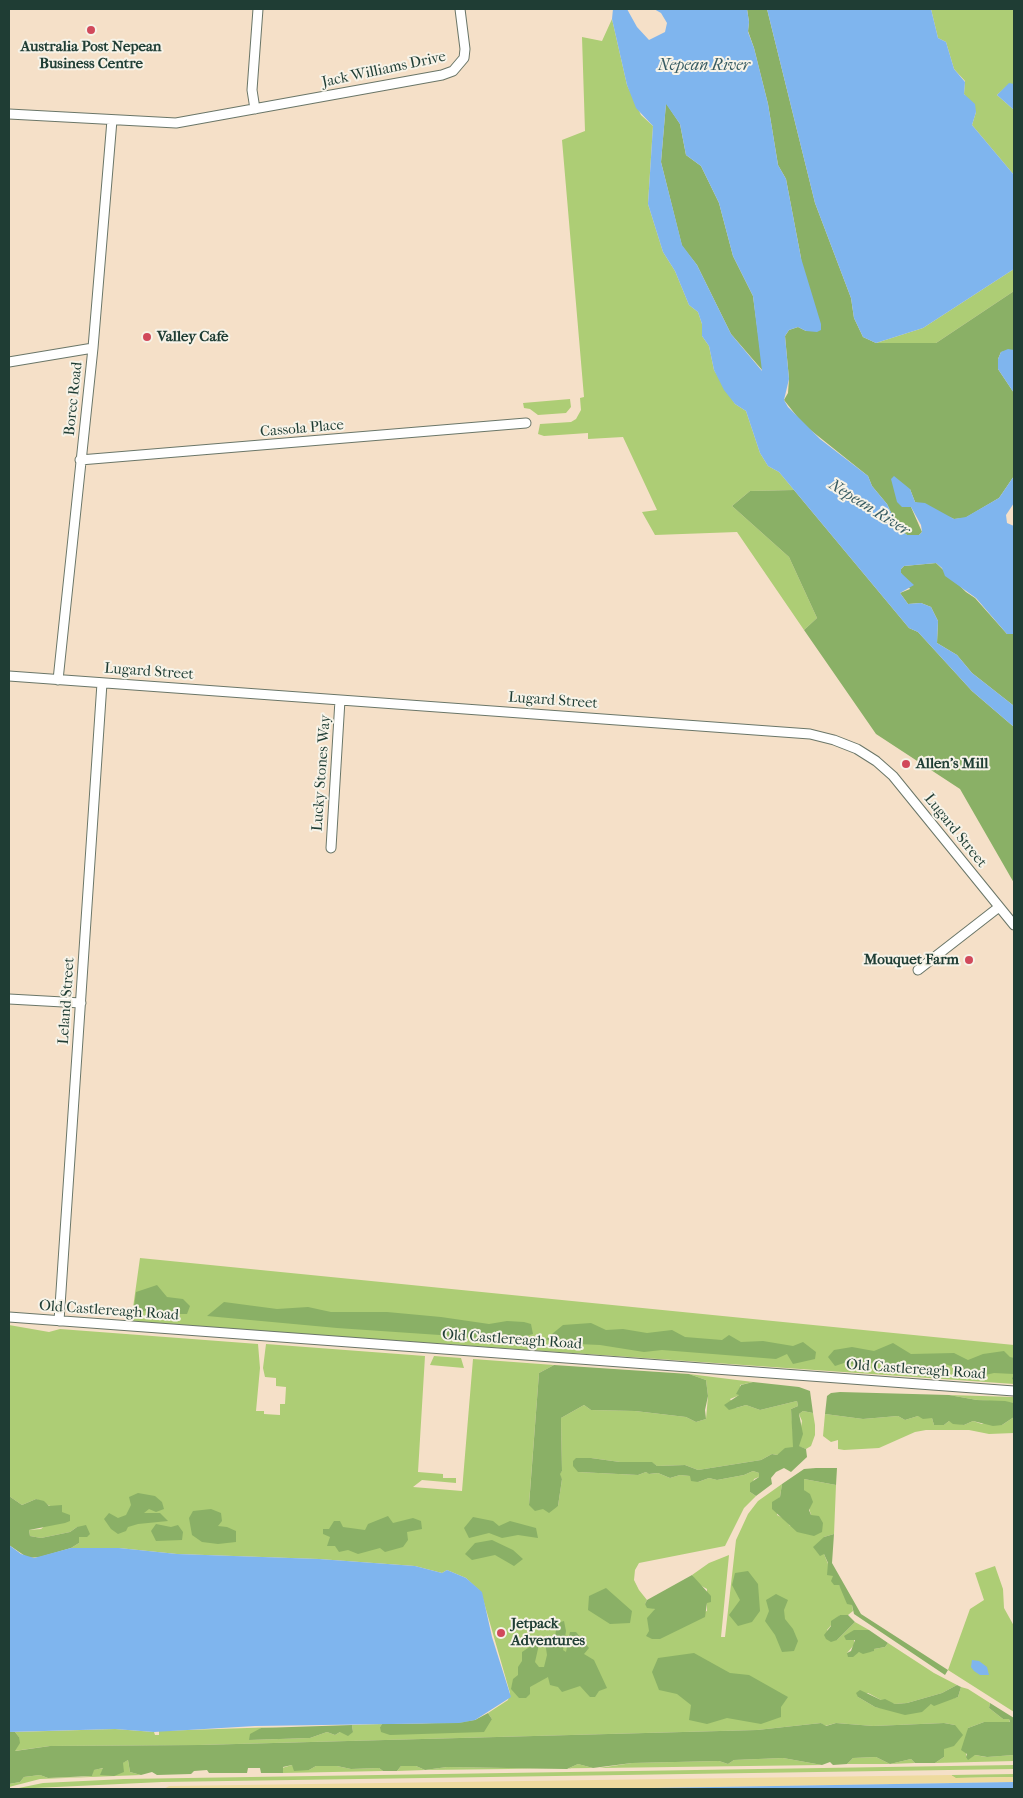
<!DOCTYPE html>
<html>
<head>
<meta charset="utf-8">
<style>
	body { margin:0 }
	#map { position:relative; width:1023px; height:1798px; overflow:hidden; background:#f5e0c8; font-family:"IM FELL French Canon",serif }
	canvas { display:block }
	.frame { position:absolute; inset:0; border:10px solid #1f3d34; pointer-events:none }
</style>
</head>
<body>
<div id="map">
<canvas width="1023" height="1798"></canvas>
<div class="frame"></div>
</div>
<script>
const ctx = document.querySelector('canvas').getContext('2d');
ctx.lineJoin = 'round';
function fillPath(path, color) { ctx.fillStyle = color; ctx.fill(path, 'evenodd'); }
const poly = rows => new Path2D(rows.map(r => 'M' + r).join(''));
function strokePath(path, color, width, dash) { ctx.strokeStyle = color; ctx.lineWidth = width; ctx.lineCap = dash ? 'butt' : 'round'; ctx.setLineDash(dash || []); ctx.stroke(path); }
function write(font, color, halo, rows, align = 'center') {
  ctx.font = font + ' "IM FELL French Canon",serif'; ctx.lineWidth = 4; ctx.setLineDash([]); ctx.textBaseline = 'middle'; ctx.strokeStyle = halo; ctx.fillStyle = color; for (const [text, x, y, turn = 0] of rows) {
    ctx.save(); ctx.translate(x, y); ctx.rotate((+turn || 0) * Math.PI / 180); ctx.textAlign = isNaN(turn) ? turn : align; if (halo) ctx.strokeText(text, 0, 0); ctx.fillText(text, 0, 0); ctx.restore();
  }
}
fillPath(poly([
	[931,9,1014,9,1014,84,1009,84,997,95,1014,110,1014,175,972,125,976,112,964,94,965,81,954,69,946,42,938,38],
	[612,19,627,85,641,115,653,126,648,204,663,252,675,271,689,305,698,312,702,324,702,336,709,346,714,370,735,404,746,411,760,453,768,466,779,472,794,490,750,491,732,506,789,557,817,618,804,630,737,532,655,535,642,512,657,510,623,437,588,439,588,433,544,436,538,434,540,424,571,422,576,419,581,410,580,398,584,397,562,140,585,131,582,37,602,41],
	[1014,269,1014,291,936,343,876,343,923,328],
	[570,399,571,407,566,413,538,415,530,409,524,408,523,403],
	[140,1258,1014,1345,1014,1384,131,1322],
	[9,1325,49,1332,60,1329,258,1344,260,1368,256,1411,264,1411,264,1414,280,1415,280,1404,285,1404,286,1387,276,1386,276,1378,265,1377,263,1368,266,1344,425,1356,418,1472,443,1474,443,1478,456,1478,456,1483,422,1480,413,1487,462,1491,473,1359,554,1365,539,1373,529,1504,543,1508,558,1506,562,1479,559,1474,562,1471,561,1418,584,1405,591,1410,635,1411,686,1417,696,1422,706,1419,708,1396,706,1380,689,1374,753,1382,740,1385,740,1395,730,1399,736,1408,746,1405,760,1410,797,1401,798,1406,791,1409,794,1447,777,1455,772,1454,761,1460,698,1470,685,1465,657,1466,651,1462,620,1462,591,1458,578,1472,638,1475,646,1472,650,1474,658,1473,670,1478,680,1475,691,1476,698,1482,709,1478,717,1480,744,1475,753,1471,759,1473,759,1477,754,1479,750,1492,756,1496,744,1508,725,1546,639,1563,635,1570,634,1580,639,1590,647,1600,645,1604,655,1609,649,1631,707,1611,707,1589,698,1584,692,1575,709,1563,729,1555,721,1637,725,1637,736,1540,748,1514,758,1501,782,1484,777,1515,785,1519,790,1526,811,1515,804,1490,804,1479,836,1485,834,1534,824,1537,824,1554,833,1576,852,1605,853,1611,848,1615,840,1615,827,1630,837,1640,855,1622,869,1630,854,1630,854,1645,847,1653,874,1651,874,1649,885,1647,888,1643,934,1673,957,1685,942,1693,907,1703,895,1704,881,1700,868,1693,858,1697,875,1707,911,1713,931,1704,958,1697,961,1687,968,1689,990,1703,989,1708,1003,1719,1009,1719,1010,1723,984,1722,968,1728,966,1757,975,1755,986,1757,1014,1755,1014,1761,935,1763,944,1757,944,1749,955,1725,944,1723,873,1726,836,1723,825,1726,821,1723,757,1730,199,1745,50,1746,14,1751,19,1737,15,1732,115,1729,154,1732,155,1735,159,1735,159,1731,277,1727,261,1728,249,1740,310,1738,327,1732,335,1735,340,1732,353,1732,352,1725,382,1724,380,1727,492,1719,488,1713,508,1700,510,1693,481,1592,466,1578,447,1570,442,1573,415,1566,319,1559,177,1554,119,1548,71,1548,79,1543,77,1527,70,1532,41,1538,30,1536,29,1530,41,1529,62,1512,36,1499,22,1505,9,1496],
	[434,1356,461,1358,464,1368,430,1365],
	[949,1395,1014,1397,1014,1403,977,1400],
	[803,1411,813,1413,815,1425,815,1435,811,1446,806,1449,798,1446,802,1421,799,1414],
	[825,1414,863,1419,898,1416,905,1420,918,1416,932,1418,934,1425,944,1425,949,1421,964,1425,973,1421,982,1424,986,1422,1002,1425,1014,1417,1014,1433,989,1434,969,1430,926,1430,915,1432,879,1448,844,1450,838,1449,838,1440,831,1442,823,1436],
	[995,1566,1003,1589,1004,1608,1014,1626,1014,1712,948,1670,970,1609,984,1600,975,1573],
	[876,1757,890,1764,911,1759,915,1763,890,1764,847,1764,853,1758],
	[783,1758,822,1765,599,1768,632,1763,719,1761,728,1764,734,1760],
	[128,1760,130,1772,141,1775,40,1779,9,1787,9,1784,20,1782,24,1777,40,1775,48,1778,81,1777,92,1776,93,1770,104,1768,101,1775],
	[578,1764,593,1768,425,1770,397,1771,401,1766,416,1766,425,1770,447,1767,567,1769],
	[292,1765,309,1770,316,1766,337,1766,351,1769,379,1768,383,1771,283,1773,282,1768],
	[1014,1765,1014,1769,162,1782,14,1789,43,1783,124,1779],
	[1014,1774,1014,1777,955,1778,951,1775]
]), '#adcd75');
fillPath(poly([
	[747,9,767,9,815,203,851,298,854,318,863,337,876,343,936,343,1014,291,1014,350,1001,352,998,359,998,369,1014,393,1014,476,999,498,965,518,954,519,915,502,910,489,911,507,922,532,919,535,907,535,899,529,887,504,872,486,868,476,803,424,784,400,788,393,789,379,785,336,789,330,798,327,806,331,801,258,786,179,778,165,768,104,754,48,748,31,749,22],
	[666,103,680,124,686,155,701,166,719,203,733,256,753,296,763,371,731,334,697,265,682,246,661,162],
	[794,490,909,628,918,632,972,691,1014,727,1014,883,960,789,876,734,804,630,817,618,789,557,732,506,750,491],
	[936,563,966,592,975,598,1007,634,1014,634,1014,706,972,673,957,655,937,643,938,621,931,607,921,603,908,604,900,593,910,589,901,573,901,569,904,566],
	[157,1285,167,1297,183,1299,190,1306,187,1314,161,1314,153,1308,141,1312,134,1307,136,1292],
	[224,1302,277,1309,308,1307,331,1312,387,1312,441,1317,489,1324,507,1321,524,1322,531,1324,533,1334,513,1340,337,1328,207,1316],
	[591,1323,606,1330,623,1329,647,1333,672,1330,685,1337,722,1340,729,1335,741,1342,763,1341,793,1346,803,1342,816,1352,815,1359,793,1364,787,1354,776,1359,662,1350,644,1352,600,1345,554,1343,546,1339,563,1325],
	[893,1343,911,1354,954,1353,968,1360,983,1354,1004,1351,1010,1357,1014,1358,1014,1380,1012,1379,1014,1374,994,1373,981,1376,945,1364,937,1370,898,1367,879,1363,848,1364,847,1362,835,1366,828,1357,834,1350,852,1347,874,1351],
	[554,1365,689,1374,706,1380,708,1396,705,1410,706,1419,696,1422,686,1417,635,1411,591,1410,584,1405,561,1418,562,1471,560,1474,562,1479,558,1506,549,1513,543,1509,535,1511,529,1505,539,1373],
	[753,1382,799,1387,810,1391,813,1413,803,1411,799,1414,803,1434,799,1446,806,1449,807,1457,791,1472,784,1468,776,1472,771,1478,772,1484,756,1496,750,1492,750,1483,759,1477,759,1473,753,1471,744,1475,717,1480,709,1478,698,1482,691,1481,690,1476,680,1475,670,1478,658,1473,649,1474,646,1472,638,1475,578,1472,573,1466,573,1461,576,1458,591,1458,620,1462,652,1462,657,1466,685,1465,698,1470,761,1460,772,1454,777,1455,785,1448,793,1447,791,1409,798,1406,797,1401,760,1410,746,1405,729,1410,724,1405,739,1395,736,1394,741,1385],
	[840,1392,949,1395,977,1400,1005,1401,1014,1403,1014,1417,1002,1425,993,1426,973,1421,964,1425,953,1424,949,1421,944,1425,934,1425,932,1418,923,1419,918,1416,905,1420,898,1416,863,1419,825,1414,827,1396,831,1393],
	[816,1468,837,1468,836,1485,804,1479,804,1490,810,1494,813,1502,809,1510,811,1515,819,1516,823,1523,822,1532,814,1536,797,1532,772,1509,772,1502,780,1497,782,1484,804,1469],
	[138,1493,155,1496,162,1502,164,1509,156,1512,149,1509,144,1513,160,1513,168,1521,138,1524,128,1527,126,1531,118,1534,111,1529,104,1519,109,1513,118,1518,126,1515,131,1505,129,1497],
	[9,1496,22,1505,36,1499,44,1501,49,1506,62,1505,62,1512,70,1515,70,1521,65,1523,29,1530,30,1536,41,1538,70,1532,77,1527,86,1525,90,1534,87,1537,79,1537,79,1543,71,1548,40,1557,28,1558,9,1545],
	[211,1509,221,1513,222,1521,218,1526,227,1527,236,1531,236,1542,218,1544,202,1542,192,1535,189,1518,193,1511],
	[388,1516,393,1523,413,1518,421,1521,422,1529,407,1532,408,1540,403,1547,385,1552,380,1548,358,1554,348,1550,339,1552,335,1546,327,1546,330,1537,323,1534,323,1529,329,1529,334,1521,340,1521,343,1527,365,1530,368,1524],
	[473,1517,493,1521,499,1526,510,1521,536,1528,538,1538,518,1535,502,1538,489,1533,469,1538,464,1528],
	[156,1524,171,1527,178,1525,183,1532,182,1540,156,1541,151,1531],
	[834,1534,832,1563,861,1614,948,1670,945,1675,854,1614,852,1605,847,1604,839,1585,834,1585,831,1581,833,1576,827,1575,828,1563,824,1554,820,1556,813,1547,824,1537],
	[492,1540,513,1550,523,1559,514,1566,495,1555,472,1560,465,1554,475,1543],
	[748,1571,758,1584,760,1611,752,1622,738,1626,729,1615,740,1600,732,1585,735,1573],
	[692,1575,711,1596,711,1602,707,1603,705,1617,660,1639,652,1639,646,1636,649,1631,647,1618,655,1609,647,1608,645,1604,647,1600],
	[606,1588,632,1611,630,1623,610,1624,588,1610,589,1596],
	[776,1594,788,1600,784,1610,785,1619,793,1629,798,1641,794,1651,782,1652,775,1635,765,1621,769,1611,766,1600],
	[840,1615,848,1615,855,1622,837,1640,831,1642,826,1639,824,1635,831,1626,831,1621],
	[564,1621,566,1631,563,1650,566,1652,570,1632,576,1632,589,1648,584,1654,594,1660,607,1688,599,1691,595,1697,590,1697,580,1686,562,1692,558,1687,550,1685,548,1677,530,1687,530,1694,526,1698,519,1698,511,1689,513,1679,518,1675,518,1667,522,1661,522,1652,540,1640,535,1662,539,1667,544,1667,547,1655,545,1642,555,1637,557,1623],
	[854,1630,869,1630,888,1643,885,1647,874,1649,874,1651,863,1654,859,1652,853,1657,848,1657,847,1653,851,1651,855,1640,846,1640,844,1636],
	[694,1653,730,1673,749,1675,788,1697,781,1707,781,1717,761,1724,727,1718,707,1724,689,1720,691,1705,677,1694,659,1690,652,1672,658,1658],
	[957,1685,961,1687,958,1697,934,1706,931,1704,922,1712,905,1715,875,1707,858,1697,856,1693,860,1690,881,1700,885,1699,895,1704,907,1703,942,1693],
	[990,1703,1014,1718,1014,1755,987,1757,975,1755,968,1760,966,1757,967,1754,961,1750,968,1728,984,1722,1010,1722,1009,1719,1003,1719,989,1708],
	[488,1713,492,1719,484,1732,390,1735,381,1732,380,1727,382,1724,459,1723,475,1720],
	[821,1723,826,1726,836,1723,873,1726,944,1723,955,1725,963,1735,954,1746,944,1749,944,1757,935,1763,915,1763,911,1759,890,1764,876,1757,853,1758,847,1764,833,1765,830,1762,822,1765,783,1758,734,1760,728,1764,719,1761,632,1763,593,1768,578,1764,567,1769,447,1767,425,1770,416,1766,401,1766,397,1771,383,1771,379,1768,351,1769,337,1766,316,1766,309,1770,294,1771,292,1765,283,1767,283,1773,261,1773,260,1768,248,1768,247,1773,209,1773,207,1770,194,1771,191,1774,157,1775,152,1772,141,1775,130,1772,128,1760,123,1763,124,1772,114,1776,100,1775,103,1768,94,1770,92,1776,48,1778,40,1775,24,1777,20,1782,9,1784,9,1732,15,1732,19,1737,20,1743,15,1751,50,1746,199,1745,757,1730],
	[352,1725,353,1732,348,1736,340,1732,335,1735,327,1732,310,1738,249,1740,250,1734,261,1728]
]), '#8ab066');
fillPath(poly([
	[951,1775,956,1778,1014,1777,1014,1782,594,1789,164,1789,169,1786]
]), '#eeda9e');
fillPath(poly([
	[613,9,627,9,637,27,649,40,665,32,667,23,661,13,654,9,747,9,749,22,748,32,754,48,768,104,778,165,786,179,801,258,821,324,821,330,817,332,806,331,798,327,789,330,785,336,789,379,784,400,788,407,820,439,868,476,872,486,887,504,899,529,907,535,919,535,922,532,921,525,911,507,902,507,897,502,891,479,894,476,910,489,915,502,925,503,954,519,966,517,999,498,1014,476,1014,503,1006,515,1007,523,1014,526,1014,634,1007,634,976,598,945,576,942,568,936,563,904,566,901,569,901,573,914,585,900,593,908,604,921,603,931,607,938,621,937,643,957,655,972,673,1014,706,1014,727,972,691,918,632,909,628,779,472,768,466,760,453,746,411,735,404,724,390,714,370,709,346,702,336,702,324,698,312,689,305,675,271,663,252,648,204,653,126,636,108,627,85,612,19],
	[666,104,680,124,686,155,701,166,719,203,733,256,753,296,762,371,731,334,697,265,682,245,661,162],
	[767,9,931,9,938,38,946,42,954,69,965,82,964,94,975,104,976,112,972,125,1014,175,1014,269,923,328,876,343,863,337,854,318,851,298,815,203],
	[1009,83,1014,84,1014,110,997,95],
	[1008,349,1014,350,1014,393,998,369,998,359,1001,352],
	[9,1545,21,1554,34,1558,71,1548,119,1548,177,1554,319,1559,415,1566,442,1573,447,1570,466,1578,482,1592,492,1637,511,1697,475,1720,459,1723,255,1726,154,1732,115,1729,9,1732],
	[972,1660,979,1661,987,1667,989,1675,980,1675,974,1671,971,1667],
	[1014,1782,1014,1789,594,1789,956,1783]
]), '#7fb5ee');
const minor = poly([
	[255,109,252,90,258,9],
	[9,114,176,123,442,75,453,71,464,58,465,49,460,9],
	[9,362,93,348],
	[80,460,526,423],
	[9,676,810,734,834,740,857,749,876,761,893,776,1014,925],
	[58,680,93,348,112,120],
	[331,848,340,700],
	[918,970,999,907],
	[9,999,81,1003],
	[9,1317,1014,1391],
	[59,1321,102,683]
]);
strokePath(minor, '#6a7668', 11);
strokePath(minor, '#fff', 9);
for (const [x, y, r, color] of [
	[91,30,5,"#d1495b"],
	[147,337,5,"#d1495b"],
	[906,764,5,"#d1495b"],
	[969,960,5,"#d1495b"],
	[501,1633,5,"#d1495b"]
]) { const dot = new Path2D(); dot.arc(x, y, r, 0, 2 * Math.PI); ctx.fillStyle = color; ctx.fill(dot); strokePath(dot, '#f7f3e8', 2); }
write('bold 15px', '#1f3d34', '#f7f3e8', [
	["Australia Post Nepean",91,47,"center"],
	["Business Centre",91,64,"center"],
	["Valley Cafe",157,337],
	["Allen's Mill",916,764],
	["Mouquet Farm",959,960,"right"],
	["Jetpack",511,1624],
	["Adventures",511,1641]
], 'left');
write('15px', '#1f3d34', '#f7f3e8', [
	["Jack Williams Drive",384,70,-12],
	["Borec Road",74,399,-84],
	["Cassola Place",302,429,-5],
	["Lugard Street",149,672,4],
	["Lugard Street",553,701,4],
	["Lucky Stones Way",322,773,-86],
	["Lugard Street",955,831,51],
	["Leland Street",67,1001,-86],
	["Old Castlereagh Road",109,1311,4],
	["Old Castlereagh Road",512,1340,4],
	["Old Castlereagh Road",916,1370,4]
]);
write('italic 16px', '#375b62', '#f7f3e8', [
	["Nepean River",704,66],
	["Nepean River",869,508,32]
]);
</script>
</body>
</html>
